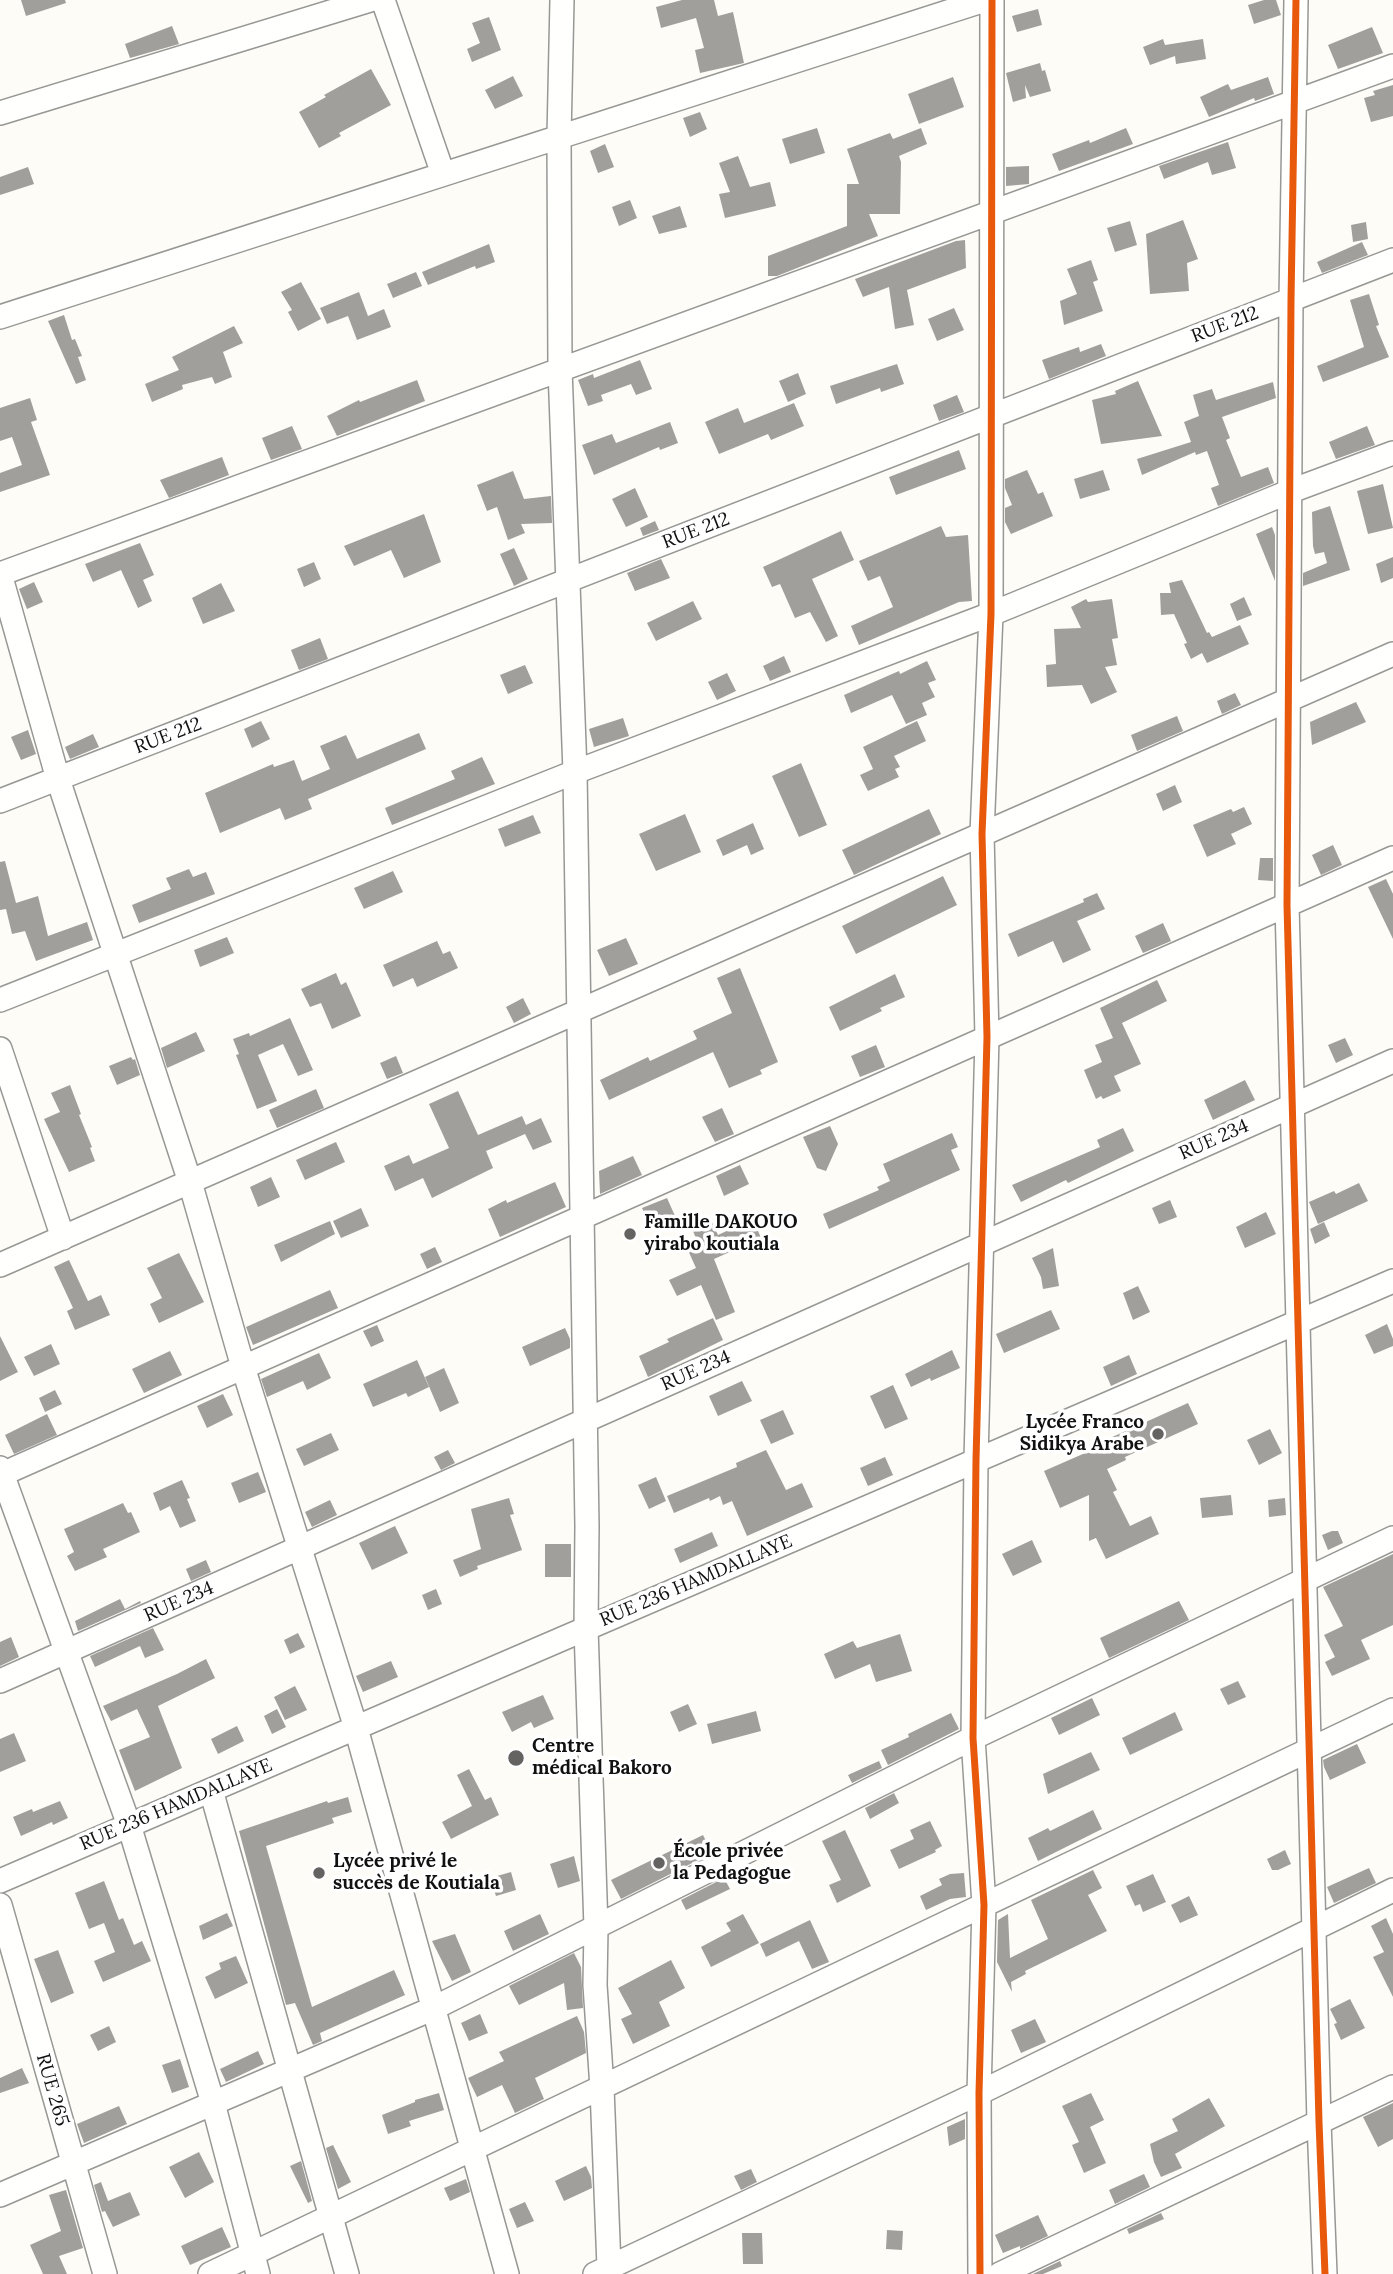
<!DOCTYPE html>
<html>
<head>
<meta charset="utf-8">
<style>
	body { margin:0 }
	canvas { display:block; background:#fdfcf7 }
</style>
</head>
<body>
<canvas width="1393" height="2274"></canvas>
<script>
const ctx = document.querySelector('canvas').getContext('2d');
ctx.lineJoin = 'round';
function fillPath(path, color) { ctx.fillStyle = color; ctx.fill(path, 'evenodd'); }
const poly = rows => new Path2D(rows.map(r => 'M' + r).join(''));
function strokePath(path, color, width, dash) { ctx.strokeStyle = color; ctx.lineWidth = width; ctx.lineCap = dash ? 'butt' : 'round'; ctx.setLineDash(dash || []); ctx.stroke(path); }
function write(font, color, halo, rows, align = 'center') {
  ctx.font = font + ' Lora,serif'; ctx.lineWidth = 7; ctx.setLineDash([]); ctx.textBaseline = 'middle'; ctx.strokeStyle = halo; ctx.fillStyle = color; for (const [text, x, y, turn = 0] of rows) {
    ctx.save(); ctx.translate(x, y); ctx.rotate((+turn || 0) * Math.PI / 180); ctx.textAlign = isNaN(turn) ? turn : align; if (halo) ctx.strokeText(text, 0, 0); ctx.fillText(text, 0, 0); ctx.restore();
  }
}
fillPath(poly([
	[21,0,65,0,66,3,26,16],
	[682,0,714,0,718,16,733,12,744,63,700,73,695,50,704,48,696,18,661,28,656,7],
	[1264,0,1276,0,1281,15,1254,24,1248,5],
	[1038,9,1042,25,1017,32,1012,16],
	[489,17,501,50,472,62,467,49,480,43,472,23],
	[172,26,179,44,130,58,125,44],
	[1372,27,1383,53,1338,69,1328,45],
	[1163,39,1165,45,1203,39,1206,59,1176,64,1175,56,1150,65,1143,47],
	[1040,63,1042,71,1045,70,1051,91,1030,97,1025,85,1026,98,1013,102,1006,73],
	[371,69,391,105,339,133,341,136,319,148,299,112,326,97,324,95],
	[513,76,523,96,495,109,485,90],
	[953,77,964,107,919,124,908,94],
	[1268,77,1274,94,1255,101,1254,98,1209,117,1200,97,1228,84,1231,90],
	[1393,85,1393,116,1371,122,1364,98,1375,95,1373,91],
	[700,112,707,129,690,137,683,118],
	[817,128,825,153,790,164,782,139],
	[921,128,927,144,899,156,901,162,900,214,869,214,878,236,777,276,768,276,768,256,847,226,847,184,859,184,847,149,890,133,893,139],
	[1126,128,1133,144,1059,171,1052,154,1089,140,1090,143],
	[1228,142,1236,168,1212,175,1208,162,1164,179,1159,166],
	[605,144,614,167,598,173,590,151],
	[738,156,750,187,770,182,776,206,725,218,719,194,730,192,719,163],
	[1029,166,1029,184,1006,186,1006,167],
	[28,167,34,184,0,195,0,177],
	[630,200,637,218,619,226,612,207],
	[680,206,687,227,659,234,652,216],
	[1183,220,1198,259,1187,263,1189,291,1150,294,1146,234],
	[1130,221,1137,245,1115,252,1107,228],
	[1366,222,1368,239,1353,242,1351,225],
	[965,240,966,268,907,290,914,325,895,329,889,287,863,297,855,279,956,241],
	[1362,242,1368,255,1322,273,1317,262],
	[489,244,495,262,476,269,475,266,428,285,422,272],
	[1091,260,1098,280,1093,282,1103,311,1064,325,1060,301,1077,294,1067,269],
	[416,272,422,286,393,298,387,284],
	[301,282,321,319,298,331,288,312,292,310,281,292],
	[359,292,368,316,384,309,391,327,357,340,348,316,327,324,320,308],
	[1369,294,1379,325,1376,326,1389,357,1323,382,1317,366,1364,347,1350,300],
	[954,308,964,330,937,341,928,319],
	[64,315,72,340,75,339,82,356,78,357,86,380,76,384,48,321],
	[234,326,243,343,223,352,232,377,215,384,212,377,182,385,183,389,152,402,145,384,179,370,172,357],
	[1101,344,1106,356,1049,379,1042,360,1079,347,1080,352],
	[640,360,652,389,636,395,631,384,601,395,603,401,588,406,578,380,593,374,594,378],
	[897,364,904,384,881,392,880,388,836,404,830,386],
	[798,373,806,394,788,402,779,381],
	[417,380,425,401,337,436,327,416,359,400,360,402],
	[1138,381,1162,436,1101,444,1092,400,1116,394,1115,391],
	[1273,382,1276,398,1222,417,1230,438,1226,440,1241,477,1268,467,1274,483,1218,506,1211,488,1219,485,1207,451,1196,455,1195,452,1142,475,1137,459,1191,442,1184,422,1199,416,1193,395,1212,389,1216,400],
	[957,395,964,412,939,421,933,405],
	[30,398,37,420,31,422,50,475,0,492,0,473,22,465,12,437,0,441,0,408],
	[794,403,804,426,771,440,768,434,719,454,705,422,738,408,744,423],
	[670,422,678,443,660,450,659,447,594,475,582,445,612,434,616,443],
	[292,426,302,449,271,460,262,438],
	[1367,426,1375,445,1336,459,1329,442],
	[959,450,966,469,896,495,889,477],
	[222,457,229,475,169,498,160,480],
	[1027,470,1038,494,1043,492,1053,516,1011,534,1005,522,1005,508,1012,505,1005,488,1005,479],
	[1103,470,1110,490,1080,499,1074,479],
	[513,471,524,499,551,496,552,523,521,524,525,533,508,540,497,507,487,511,477,485],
	[1383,484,1393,528,1368,534,1357,491],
	[635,488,648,517,626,527,612,499],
	[1330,506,1350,570,1303,586,1303,573,1327,563,1324,552,1315,554,1313,546,1312,512],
	[424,514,441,562,404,578,391,550,354,566,344,546],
	[655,521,659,530,643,536,640,528],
	[941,526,946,537,968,535,972,601,959,602,859,645,851,626,893,607,880,576,868,581,859,561],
	[1272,527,1275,535,1275,581,1256,534],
	[841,531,854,560,812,579,838,636,826,642,810,612,795,618,780,584,772,587,763,567],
	[140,543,154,575,143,580,152,601,138,608,121,570,93,582,85,564],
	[514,548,528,579,514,586,500,554],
	[1393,557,1393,578,1381,583,1376,564],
	[661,559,670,578,635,591,627,573],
	[314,562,321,579,304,587,297,569],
	[1182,580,1207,633,1209,632,1212,637,1240,625,1249,644,1207,663,1202,653,1191,659,1184,644,1187,643,1174,614,1161,615,1160,593,1171,593,1169,583],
	[34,582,43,602,27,609,19,589],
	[221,583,235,611,203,624,192,598],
	[1244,597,1252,615,1237,621,1230,604],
	[1086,599,1088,602,1112,599,1118,638,1112,639,1117,665,1105,667,1117,692,1091,704,1082,685,1047,687,1046,665,1056,664,1054,629,1081,628,1071,607],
	[693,601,702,619,656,641,647,623],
	[320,638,328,659,299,670,291,650],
	[784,656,791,672,770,681,763,666],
	[927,661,936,680,928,683,935,697,922,703,927,715,906,724,892,695,851,713,844,695,899,671,900,674],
	[525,665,533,683,508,694,500,675],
	[727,673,736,691,717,700,708,682],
	[1235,693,1241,705,1222,714,1217,701],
	[1356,702,1366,722,1312,745,1310,722],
	[1177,716,1183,731,1137,751,1131,735],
	[623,718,629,736,594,747,589,729],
	[261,721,270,739,252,748,244,729],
	[917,721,926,741,894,756,900,767,895,769,899,777,868,791,860,775,873,769,863,747],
	[28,730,36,754,21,760,11,737],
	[419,733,426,749,308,799,312,809,285,820,280,808,220,833,205,793,273,764,274,767,294,760,302,781,330,769,320,746,346,735,357,759],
	[93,734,99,747,70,759,65,747],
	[482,757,495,784,392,825,385,808,455,779,451,771],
	[801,763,827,825,799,837,772,776],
	[1175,785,1182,802,1163,811,1156,794],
	[1244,807,1252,824,1231,834,1236,844,1207,857,1193,825,1231,809,1233,812],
	[929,809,941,834,854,875,842,850],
	[685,814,701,852,656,871,639,834],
	[533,815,541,833,505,847,498,829],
	[753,823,764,849,751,855,747,845,723,856,716,840],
	[1333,845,1342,865,1321,875,1312,855],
	[1260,858,1273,858,1273,881,1258,880],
	[5,861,16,903,38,896,48,936,87,922,93,940,36,961,25,931,12,934,6,909,0,910,0,862],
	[189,869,193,877,206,872,215,894,139,923,132,905,171,889,166,878],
	[393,871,403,892,364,909,354,888],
	[943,876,957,905,856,954,842,926],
	[1386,879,1393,894,1393,939,1368,887],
	[1097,893,1105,909,1077,921,1091,950,1063,963,1053,941,1018,957,1008,934,1084,902,1083,899],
	[1163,923,1171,941,1143,953,1135,936],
	[227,937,234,953,200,967,194,950],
	[626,938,638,964,609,976,597,950],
	[437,941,443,954,450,951,458,968,417,987,413,978,393,987,383,965],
	[740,968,778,1062,760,1070,762,1074,729,1088,713,1052,609,1100,600,1080,648,1057,650,1061,697,1039,693,1031,732,1013,717,978],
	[336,973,341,985,346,982,361,1016,332,1029,321,1003,310,1007,301,989],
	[895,974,905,997,880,1008,882,1011,840,1031,829,1007],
	[1157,980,1167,1001,1122,1023,1141,1064,1114,1076,1121,1091,1103,1099,1101,1096,1096,1099,1084,1070,1102,1062,1095,1045,1113,1038,1100,1008],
	[523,998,531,1014,514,1023,506,1007],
	[290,1018,313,1070,298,1076,283,1044,258,1055,277,1101,257,1109,236,1055,239,1054,233,1039,249,1033,250,1036],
	[196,1032,205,1051,167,1068,161,1048],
	[1345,1038,1353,1055,1336,1063,1328,1045],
	[876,1045,885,1067,860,1077,851,1056],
	[396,1056,403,1073,387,1079,380,1063],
	[131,1057,133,1060,135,1059,140,1075,117,1085,109,1066],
	[1245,1080,1255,1100,1213,1120,1204,1100],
	[70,1085,81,1114,79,1115,92,1147,90,1148,95,1161,69,1172,44,1119,60,1112,51,1093],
	[316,1089,324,1108,277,1128,269,1110],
	[458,1091,478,1135,522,1116,526,1125,541,1118,552,1142,533,1150,525,1134,486,1151,493,1168,432,1198,423,1178,395,1191,384,1166,409,1155,413,1164,449,1148,429,1104],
	[722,1108,734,1134,715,1142,702,1117],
	[830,1126,838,1144,826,1171,817,1168,803,1137],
	[1123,1128,1134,1151,1068,1183,1066,1180,1021,1202,1012,1185,1100,1147,1097,1140],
	[952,1133,958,1147,951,1150,960,1170,829,1229,823,1214,879,1190,877,1187,890,1181,883,1164],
	[336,1142,345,1162,305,1180,296,1160],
	[633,1156,642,1175,600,1194,599,1171],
	[740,1165,749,1184,724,1196,716,1176],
	[271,1177,280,1197,258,1207,250,1187],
	[555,1182,566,1207,500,1237,488,1209,506,1200,507,1203],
	[1359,1183,1368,1201,1318,1224,1309,1202,1334,1191,1336,1194],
	[667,1198,675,1216,650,1226,642,1208],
	[1170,1200,1177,1217,1159,1224,1152,1208],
	[361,1208,369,1226,341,1238,333,1221],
	[1266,1212,1276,1234,1245,1248,1236,1227],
	[709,1216,718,1235,753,1219,761,1238,714,1259,735,1312,716,1320,701,1285,677,1296,669,1280,696,1268,687,1248,698,1243,690,1224],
	[330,1221,335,1234,281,1262,274,1245],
	[1324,1222,1330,1236,1315,1244,1310,1229],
	[435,1247,442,1262,427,1269,420,1254],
	[1053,1248,1059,1286,1043,1289,1041,1277,1032,1258],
	[179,1253,204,1302,159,1323,150,1304,162,1298,147,1268],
	[69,1260,88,1301,101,1295,110,1315,75,1330,67,1311,73,1308,54,1267],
	[1138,1286,1150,1312,1133,1320,1123,1293],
	[330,1290,338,1308,253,1345,246,1327],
	[1051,1310,1060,1329,1004,1353,996,1334],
	[713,1318,723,1340,648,1377,639,1356,669,1342,667,1339],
	[1387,1324,1393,1339,1393,1346,1374,1354,1365,1335],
	[377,1325,384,1341,371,1347,363,1331],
	[565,1328,570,1339,570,1348,530,1366,522,1347],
	[0,1336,18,1372,0,1381],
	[51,1344,60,1364,34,1376,24,1357],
	[952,1350,960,1368,931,1381,930,1378,911,1387,905,1374],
	[170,1351,182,1375,144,1393,132,1369],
	[319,1353,331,1378,307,1390,303,1381,267,1397,261,1379],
	[1129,1355,1137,1374,1111,1386,1103,1367],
	[417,1360,429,1387,408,1397,406,1393,373,1407,363,1384],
	[444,1368,459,1403,440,1412,425,1377],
	[742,1381,752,1401,718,1416,709,1396],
	[893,1385,908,1419,885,1429,870,1396],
	[55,1390,62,1404,45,1412,39,1398],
	[223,1394,233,1415,207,1428,197,1406],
	[1188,1403,1198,1424,1125,1457,1126,1460,1107,1469,1117,1490,1113,1492,1130,1526,1151,1516,1159,1534,1106,1559,1096,1538,1089,1541,1089,1495,1060,1508,1044,1471,1092,1450,1090,1447],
	[783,1410,794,1434,771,1444,760,1420],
	[47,1414,57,1435,14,1454,5,1435],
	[1270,1429,1282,1453,1259,1465,1247,1440],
	[331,1433,339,1450,304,1466,296,1449],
	[448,1450,455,1463,441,1470,434,1457],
	[766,1450,786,1490,802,1483,813,1507,747,1536,732,1501,723,1505,720,1496,710,1501,709,1498,674,1513,667,1496,737,1467,736,1463],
	[885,1457,893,1475,868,1486,860,1468],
	[258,1472,266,1492,239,1503,231,1483],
	[656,1477,666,1501,649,1509,638,1485],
	[182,1480,190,1498,187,1499,196,1521,180,1528,170,1506,160,1511,153,1493],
	[1231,1495,1233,1515,1202,1518,1200,1498],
	[509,1498,514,1514,510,1515,522,1550,477,1566,478,1569,460,1577,453,1560,481,1549,471,1509],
	[1285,1498,1286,1515,1269,1517,1268,1500],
	[330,1500,337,1515,312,1527,305,1512],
	[123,1503,128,1513,131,1512,140,1532,103,1549,107,1557,75,1571,67,1556,74,1552,64,1529],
	[395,1526,408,1553,372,1570,359,1543],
	[1332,1531,1338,1531,1343,1543,1328,1550,1322,1535],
	[712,1532,718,1546,680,1563,674,1549],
	[1032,1540,1042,1562,1013,1576,1002,1554],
	[545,1544,571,1544,571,1577,545,1577],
	[1393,1554,1393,1625,1361,1640,1370,1659,1332,1676,1325,1662,1335,1657,1324,1635,1343,1626,1323,1587],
	[206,1560,211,1572,191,1581,186,1569],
	[436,1589,442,1604,428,1610,422,1595],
	[120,1599,125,1609,140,1601,141,1603,78,1631,75,1621],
	[1179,1601,1189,1620,1109,1658,1100,1638],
	[153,1628,164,1650,145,1658,140,1646,95,1667,90,1656],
	[298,1633,305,1647,290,1654,284,1640],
	[900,1634,912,1671,876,1682,870,1664,835,1679,824,1654,853,1641,857,1648],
	[11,1637,19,1657,0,1666,0,1642],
	[206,1659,215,1678,158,1706,182,1768,135,1791,119,1750,150,1737,137,1709,111,1721,103,1706,177,1674],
	[391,1661,398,1677,363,1692,356,1676],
	[1238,1681,1246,1697,1228,1705,1220,1689],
	[295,1686,307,1710,285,1720,274,1697],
	[543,1695,554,1719,534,1728,531,1722,512,1732,502,1712],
	[1092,1698,1100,1715,1059,1735,1051,1718],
	[688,1704,697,1724,679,1732,670,1712],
	[277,1709,286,1727,272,1734,264,1716],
	[756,1711,761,1731,712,1744,707,1724],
	[1175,1712,1183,1730,1130,1755,1122,1738],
	[951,1713,959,1729,888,1765,881,1750,909,1737,908,1734],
	[237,1726,244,1741,218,1754,211,1739],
	[14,1733,26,1761,0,1772,0,1739],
	[1357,1744,1366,1763,1330,1780,1324,1767,1323,1760],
	[1091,1752,1100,1770,1048,1794,1043,1774],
	[879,1761,882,1768,852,1783,848,1775],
	[469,1769,485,1800,491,1797,499,1815,451,1839,442,1822,472,1806,457,1775],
	[894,1793,899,1803,870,1819,865,1808],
	[348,1797,352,1812,332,1818,334,1823,266,1846,312,2007,394,1970,405,1995,320,2033,322,2041,313,2045,295,2003,286,2005,239,1831,327,1801,328,1803],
	[60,1801,68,1818,53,1825,52,1822,21,1836,13,1817,32,1809,33,1812],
	[1093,1810,1102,1829,1038,1861,1028,1838,1048,1828,1050,1831],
	[930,1821,942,1846,935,1850,936,1852,899,1869,890,1850,914,1839,910,1830],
	[845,1830,871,1886,837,1903,829,1885,841,1880,822,1841],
	[703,1835,712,1853,621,1899,611,1880],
	[1285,1850,1291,1864,1278,1870,1272,1870,1267,1859],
	[574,1856,580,1881,558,1888,550,1864],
	[1369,1868,1376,1883,1334,1903,1327,1887],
	[1093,1870,1102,1888,1088,1895,1107,1931,1025,1971,1026,1974,1011,1982,1012,1992,997,1962,998,1920,1008,1914,1010,1958,1048,1939,1031,1900],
	[511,1872,516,1890,496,1896,490,1878],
	[964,1873,966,1897,950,1899,926,1910,920,1896,942,1885,939,1879,950,1874],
	[1153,1874,1166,1902,1143,1912,1140,1904,1135,1906,1126,1886],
	[724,1878,730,1889,686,1910,681,1900],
	[104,1881,119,1920,123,1918,134,1945,142,1941,151,1961,103,1982,94,1961,115,1952,104,1923,89,1929,75,1893],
	[1189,1896,1198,1915,1180,1923,1171,1905],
	[227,1913,233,1926,203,1940,199,1926],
	[540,1914,549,1934,513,1951,504,1931],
	[743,1914,759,1943,711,1967,701,1947,731,1931,726,1923],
	[1386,1918,1393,1934,1393,1997,1373,1957,1384,1952,1371,1926],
	[810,1920,829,1962,812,1969,799,1941,766,1957,760,1944],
	[455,1934,471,1972,452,1981,432,1941],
	[58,1950,74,1993,51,2003,34,1959],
	[574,1953,581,1967,583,2008,567,2010,564,1983,519,2005,509,1986],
	[236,1956,248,1983,215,1999,205,1977,221,1969,219,1963],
	[671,1960,685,1988,659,2002,670,2026,633,2044,621,2019,632,2014,618,1988],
	[1350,1999,1365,2028,1341,2040,1334,2024,1337,2023,1330,2009],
	[480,2014,488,2033,469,2041,461,2023],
	[577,2016,584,2032,586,2053,535,2078,544,2099,515,2113,502,2085,477,2097,468,2078,504,2061,499,2052],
	[1035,2019,1046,2042,1021,2053,1011,2030],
	[109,2026,116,2042,98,2051,90,2035],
	[258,2051,264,2064,226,2082,220,2069],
	[180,2059,189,2087,172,2093,162,2065],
	[22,2068,29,2083,0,2093,0,2078],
	[439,2093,444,2110,409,2121,411,2126,388,2134,382,2115,415,2102,415,2100],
	[1091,2093,1104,2120,1090,2127,1106,2163,1084,2173,1072,2145,1079,2142,1062,2106],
	[1209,2098,1225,2126,1175,2154,1182,2168,1161,2177,1154,2162,1150,2144,1178,2131,1172,2119],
	[1393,2103,1393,2139,1378,2147,1363,2117],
	[119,2106,127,2124,84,2143,77,2124],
	[965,2119,965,2139,949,2146,947,2127],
	[333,2145,351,2182,338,2189,326,2148],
	[199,2152,214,2182,185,2198,169,2167],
	[301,2161,312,2201,308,2203,290,2166],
	[586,2166,591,2177,592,2188,564,2201,555,2181],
	[751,2169,757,2182,741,2190,734,2176],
	[1144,2174,1150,2187,1115,2204,1109,2190],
	[466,2179,470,2192,450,2201,444,2188],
	[101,2182,108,2201,130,2192,140,2215,113,2227,105,2211,102,2212,94,2185],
	[66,2190,83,2248,59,2256,67,2274,43,2274,30,2245,61,2231,49,2195],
	[525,2202,534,2221,517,2228,509,2209],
	[1161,2213,1164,2219,1129,2234,1127,2229],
	[1038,2215,1048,2236,1020,2249,1020,2246,1003,2253,995,2235],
	[222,2227,231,2247,190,2265,181,2246],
	[887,2230,903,2231,902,2250,886,2249],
	[742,2233,762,2233,763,2264,743,2264],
	[1060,2261,1062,2266,1043,2274,1033,2274]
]), '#a19f9c');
const minor = poly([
	[383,0,443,174],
	[562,0,559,137,560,369,575,772,587,1526,586,1628,596,1928,595,1985,602,2088,609,2267],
	[1296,0,1291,300,1287,905,1319,2122,1325,2274],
	[0,113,370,0],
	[0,317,985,0],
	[0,574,58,779,190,1182,243,1367,356,1728,507,2274],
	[0,574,1393,66],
	[0,801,1393,260],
	[0,1000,575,772,991,614,1291,491,1393,453],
	[0,1049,63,1238],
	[0,1265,1393,654],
	[0,1468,129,1825,213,2103,258,2274],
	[0,1475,1393,858],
	[0,1681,1393,1061],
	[211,1790,347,2274],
	[0,1881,1393,1281],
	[0,1905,105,2274],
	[0,2195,434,2008,973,1738,1393,1538],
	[210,2274,1393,1710],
	[595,2274,979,2093,1393,1890],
	[980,2274,979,2093,984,1905,973,1738,976,1460,987,1037,982,834,991,614,992,0],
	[1000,2274,1393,2087]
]);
strokePath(minor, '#979795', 26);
strokePath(minor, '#fffffe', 23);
strokePath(poly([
	[1296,0,1291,300,1287,905,1319,2122,1325,2274],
	[980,2274,979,2093,984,1905,973,1738,976,1460,987,1037,982,834,991,614,992,0]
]), '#e8590c', 7);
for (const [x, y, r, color] of [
	[630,1234,7,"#646362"],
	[1158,1434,7,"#646362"],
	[516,1758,9,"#646362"],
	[659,1863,7,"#646362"],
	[319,1873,7,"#646362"]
]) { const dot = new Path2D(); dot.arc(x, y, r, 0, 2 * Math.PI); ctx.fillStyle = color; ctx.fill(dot); strokePath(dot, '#fff', 2.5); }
write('19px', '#111', '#fff', [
	["RUE 212",1225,325,-21],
	["RUE 212",696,531,-21],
	["RUE 212",168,736,-21],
	["RUE 234",1214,1140,-24],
	["RUE 234",696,1371,-24],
	["RUE 236 HAMDALLAYE",696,1581,-23],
	["RUE 234",179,1602,-24],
	["RUE 236 HAMDALLAYE",176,1805,-23],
	["RUE 265",52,2090,74]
]);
write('bold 19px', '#111', '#fff', [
	["Famille DAKOUO",644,1223],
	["yirabo koutiala",644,1245],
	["Lycée Franco",1144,1423,"right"],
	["Sidikya Arabe",1144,1445,"right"],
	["Centre",532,1747],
	["médical Bakoro",532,1769],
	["École privée",673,1852],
	["la Pedagogue",673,1874],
	["Lycée privé le",333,1862],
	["succès de Koutiala",333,1884]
], 'left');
</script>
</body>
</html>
